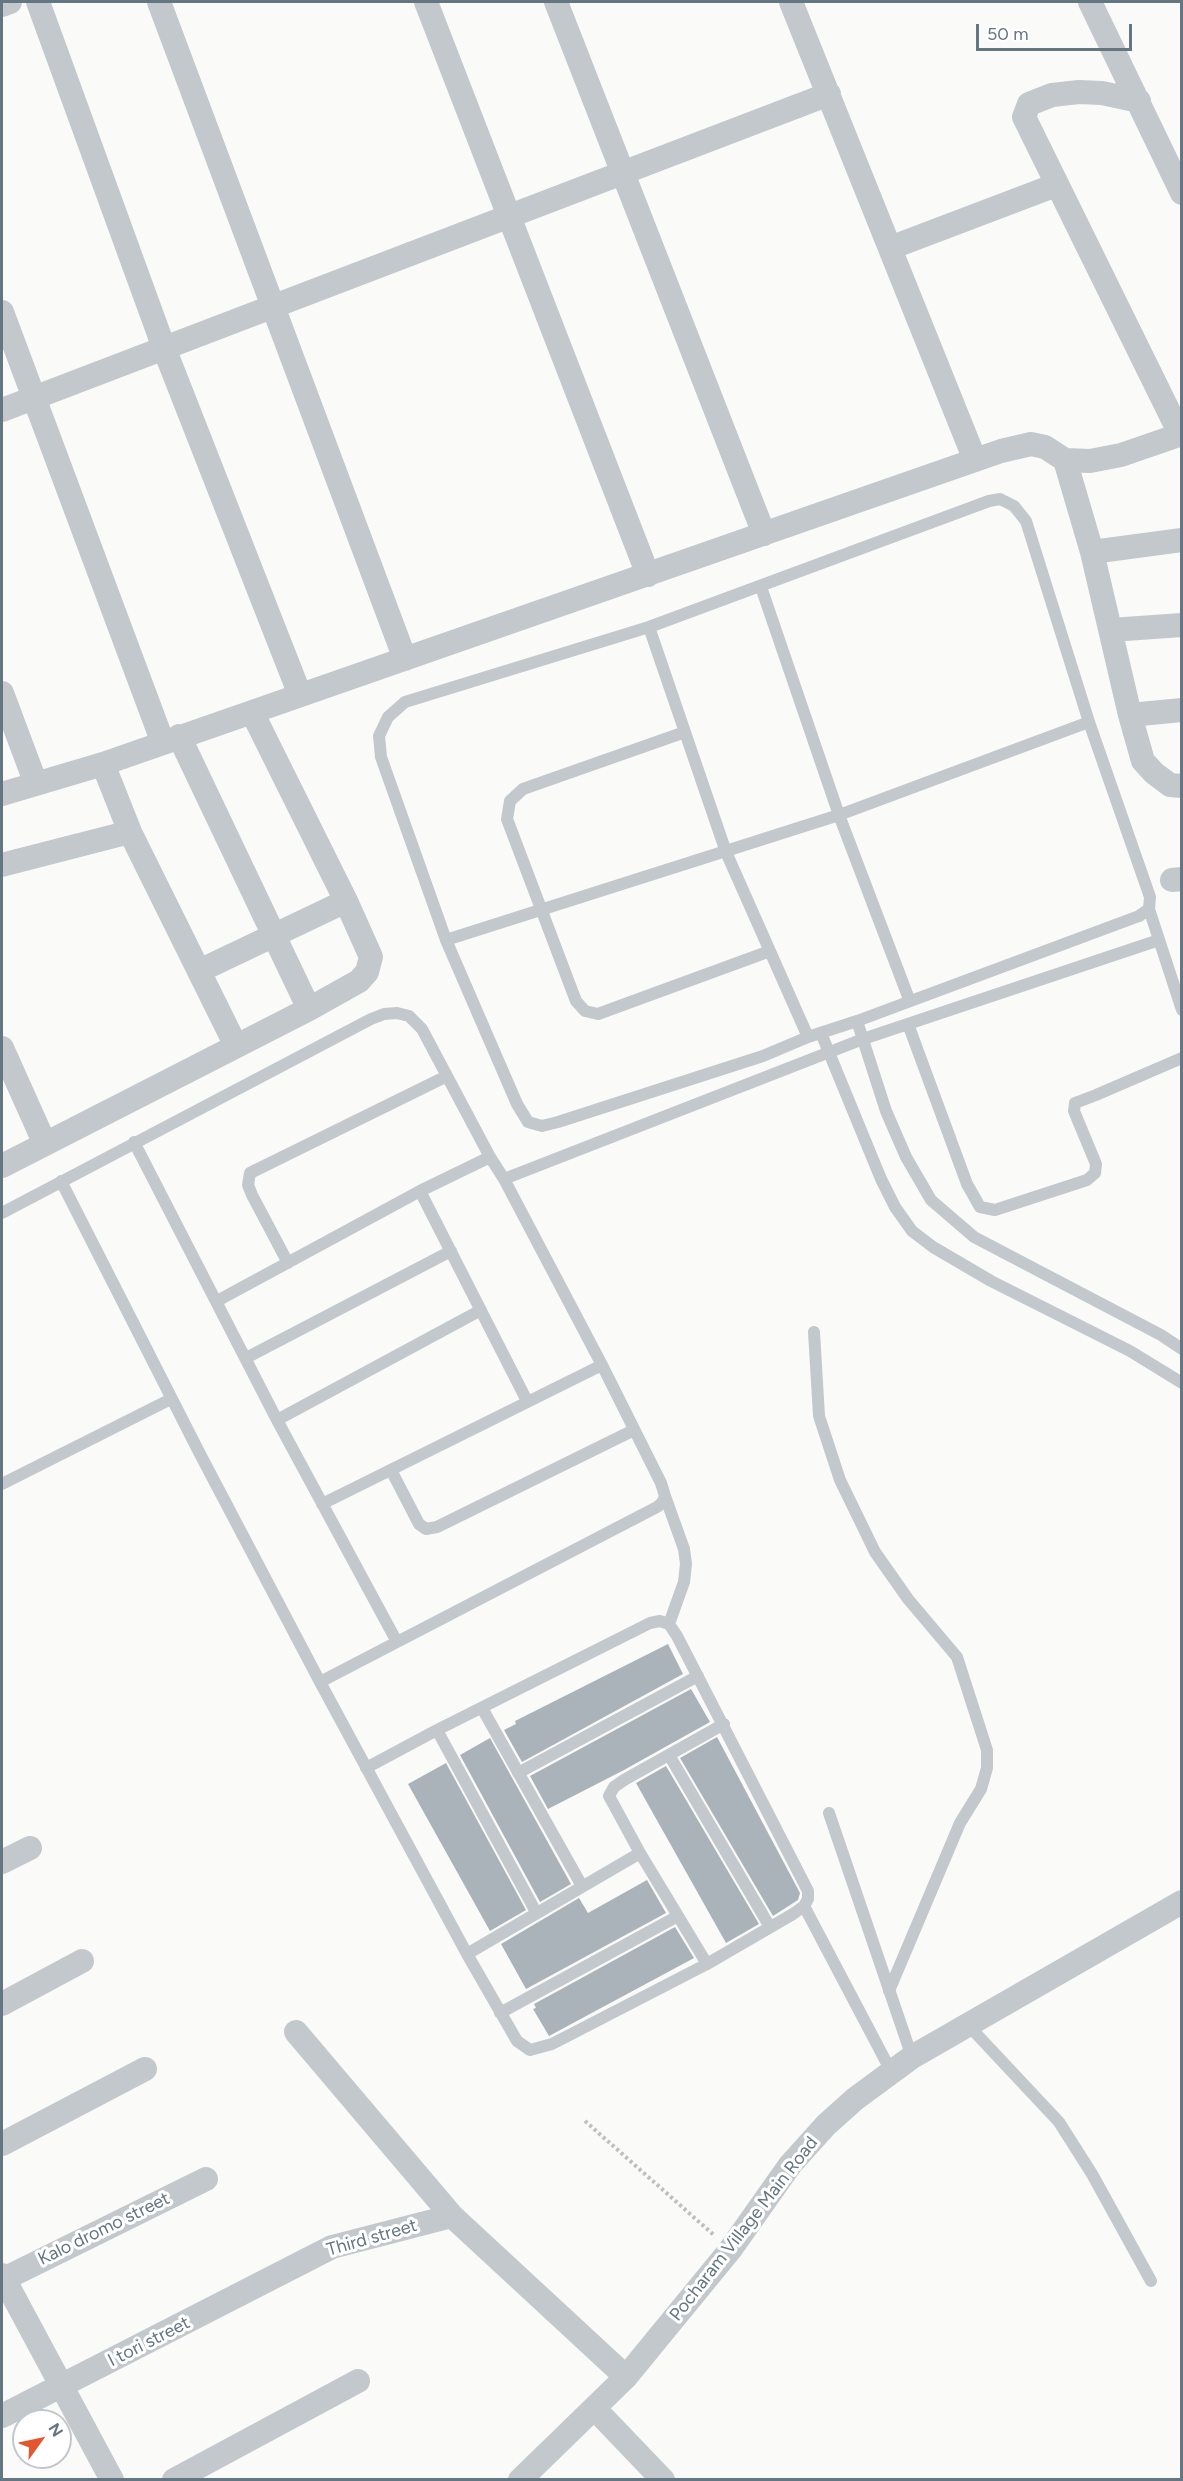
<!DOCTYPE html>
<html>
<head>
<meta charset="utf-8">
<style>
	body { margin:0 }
	#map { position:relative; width:1183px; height:2481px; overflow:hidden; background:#fafaf8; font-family:Figtree,sans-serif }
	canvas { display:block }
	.frame { position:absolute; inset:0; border:3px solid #657683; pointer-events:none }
	.north { position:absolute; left:12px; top:2409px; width:60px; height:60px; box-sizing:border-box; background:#fff; border:2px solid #c1c8cd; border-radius:50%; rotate:57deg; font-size:16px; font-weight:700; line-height:24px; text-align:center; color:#657683 }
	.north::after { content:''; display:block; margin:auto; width:21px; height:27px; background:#e4572e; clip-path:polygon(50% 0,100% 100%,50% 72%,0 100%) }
	.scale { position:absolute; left:976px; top:24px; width:156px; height:27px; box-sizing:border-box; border:3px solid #657683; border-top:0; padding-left:8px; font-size:18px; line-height:21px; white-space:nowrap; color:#657683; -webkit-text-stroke:4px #fff; paint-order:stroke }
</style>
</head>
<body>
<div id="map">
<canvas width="1183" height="2481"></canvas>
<div class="frame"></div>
<div class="north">N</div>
<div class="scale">50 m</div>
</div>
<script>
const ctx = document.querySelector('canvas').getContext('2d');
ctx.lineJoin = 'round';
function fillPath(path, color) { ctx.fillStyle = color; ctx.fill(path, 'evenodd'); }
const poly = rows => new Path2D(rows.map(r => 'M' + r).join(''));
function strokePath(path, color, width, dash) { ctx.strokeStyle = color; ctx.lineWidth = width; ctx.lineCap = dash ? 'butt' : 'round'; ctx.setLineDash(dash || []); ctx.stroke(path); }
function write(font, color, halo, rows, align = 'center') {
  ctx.font = font + ' Figtree,sans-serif'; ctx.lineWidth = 6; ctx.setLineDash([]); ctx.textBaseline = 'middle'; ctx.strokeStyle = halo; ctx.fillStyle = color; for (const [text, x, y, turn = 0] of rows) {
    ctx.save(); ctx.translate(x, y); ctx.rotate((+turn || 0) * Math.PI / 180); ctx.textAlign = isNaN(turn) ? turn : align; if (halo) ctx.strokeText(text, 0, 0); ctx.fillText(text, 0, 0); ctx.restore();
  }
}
fillPath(poly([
	[668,1644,683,1674,522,1762,504,1730,516,1724,515,1721],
	[691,1689,710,1722,624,1770,548,1809,530,1776],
	[717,1737,800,1893,798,1900,773,1916,680,1758],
	[490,1738,571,1884,540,1902,460,1755],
	[446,1763,526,1910,490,1931,408,1784],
	[666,1766,759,1924,726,1943,636,1783],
	[647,1880,666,1913,526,1989,501,1944,579,1898,588,1913],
	[675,1927,694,1958,549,2036,533,2009,536,2008,534,2004]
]), '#aab3b9');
strokePath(poly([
	[585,2121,715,2236]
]), '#bbbfc2', 4, [3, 3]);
strokePath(poly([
	[1000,499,1014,506,1026,521,1089,722,1150,897,1149,909,1139,916,857,1021,808,1037,763,1056,558,1122,542,1126,528,1122,517,1104,446,940,381,757,379,736,388,717,405,702,649,627,989,501,1000,499],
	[761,587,839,815,909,999],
	[649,627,726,852,808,1037],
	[685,732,523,789,510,801,507,819,576,1001,585,1011,598,1014,770,951],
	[1149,909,1182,1010],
	[446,940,839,815,1089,722],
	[857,1021,886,1111,906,1157,931,1200,974,1237,1161,1335,1182,1349],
	[908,1024,967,1184,980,1207,995,1210,1087,1180,1095,1173,1096,1164,1074,1111,1075,1103,1096,1095,1182,1058],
	[821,1033,881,1179,895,1207,912,1231,933,1247,991,1281,1130,1351,1182,1383],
	[134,1142,277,1420,397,1642],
	[504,1179,863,1039,1159,940],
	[61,1181,200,1454,320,1682,467,1954,517,2041,530,2050,552,2044,707,1964,793,1914,804,1906,808,1899,808,1891,677,1636,669,1624,660,1621,650,1623,437,1730,366,1768],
	[420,1191,527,1401],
	[2,1213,371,1019,384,1014,397,1013,409,1016,422,1029,490,1157,504,1179,602,1365,661,1483,665,1496,662,1503,657,1507,320,1682],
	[288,1263,252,1195,248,1185,250,1173,447,1076],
	[217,1301,420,1191,490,1157],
	[814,1332,819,1416,840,1480,875,1552,908,1599,957,1657,987,1750,987,1768,981,1789,960,1823,889,1991],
	[246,1358,451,1251],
	[277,1420,481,1310],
	[391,1470,419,1524,426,1529,437,1527,634,1430],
	[2,1484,171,1399],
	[665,1496,684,1549,686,1564,684,1582,669,1624],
	[322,1504,602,1365],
	[482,1708,582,1886],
	[437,1730,536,1912],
	[669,1755,770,1927],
	[518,1773,698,1676],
	[829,1813,912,2057],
	[804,1906,892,2073],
	[467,1954,640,1853],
	[707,1964,640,1853,609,1796,614,1787,624,1780,724,1724],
	[500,2013,678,1916],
	[968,2025,1059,2122,1092,2174,1151,2281]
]), '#c3c8cc', 12);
strokePath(poly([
	[38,2,164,348,300,695],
	[159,2,405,659],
	[426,2,648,575],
	[556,2,764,534],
	[791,2,975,460],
	[1090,2,1182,193],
	[2,5,10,2],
	[1139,101,1102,93,1079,92,1052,95,1029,104,1024,117,1180,434],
	[890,248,1056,185],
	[2,312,163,743],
	[2,410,829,94],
	[1065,460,1092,552,1130,715,1143,761,1154,773,1170,785,1182,786],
	[1092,552,1182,540],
	[1111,630,1182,625],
	[2,693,36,784],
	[1130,715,1182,710],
	[179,736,309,1009],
	[103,764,130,832,236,1046],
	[2,794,103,764,1001,451,1031,444,1045,447,1065,460,1090,461,1121,455,1182,434],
	[2,865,130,832],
	[1172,880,1182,879],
	[199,971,346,901],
	[2,1048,45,1144],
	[2,1166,309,1009,359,981,367,972,371,957,346,901,252,712],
	[2,1862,30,1848],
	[2,2004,82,1961],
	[296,2032,452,2216,626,2377],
	[2,2144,145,2069],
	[2,2275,112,2480],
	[2,2280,206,2179],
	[595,2409,663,2480],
	[2,2416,332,2247,452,2216],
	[174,2480,358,2381],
	[520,2480,626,2377,730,2250,790,2165,826,2125,855,2099,912,2057,1182,1902]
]), '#c3c8cc', 24);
write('18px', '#657683', '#fff', [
	["Kalo dromo street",104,2229,-26],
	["Pocharam Village Main Road",744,2229,-52],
	["Third street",372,2238,-16],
	["I tori street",149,2342,-27]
]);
</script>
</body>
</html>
